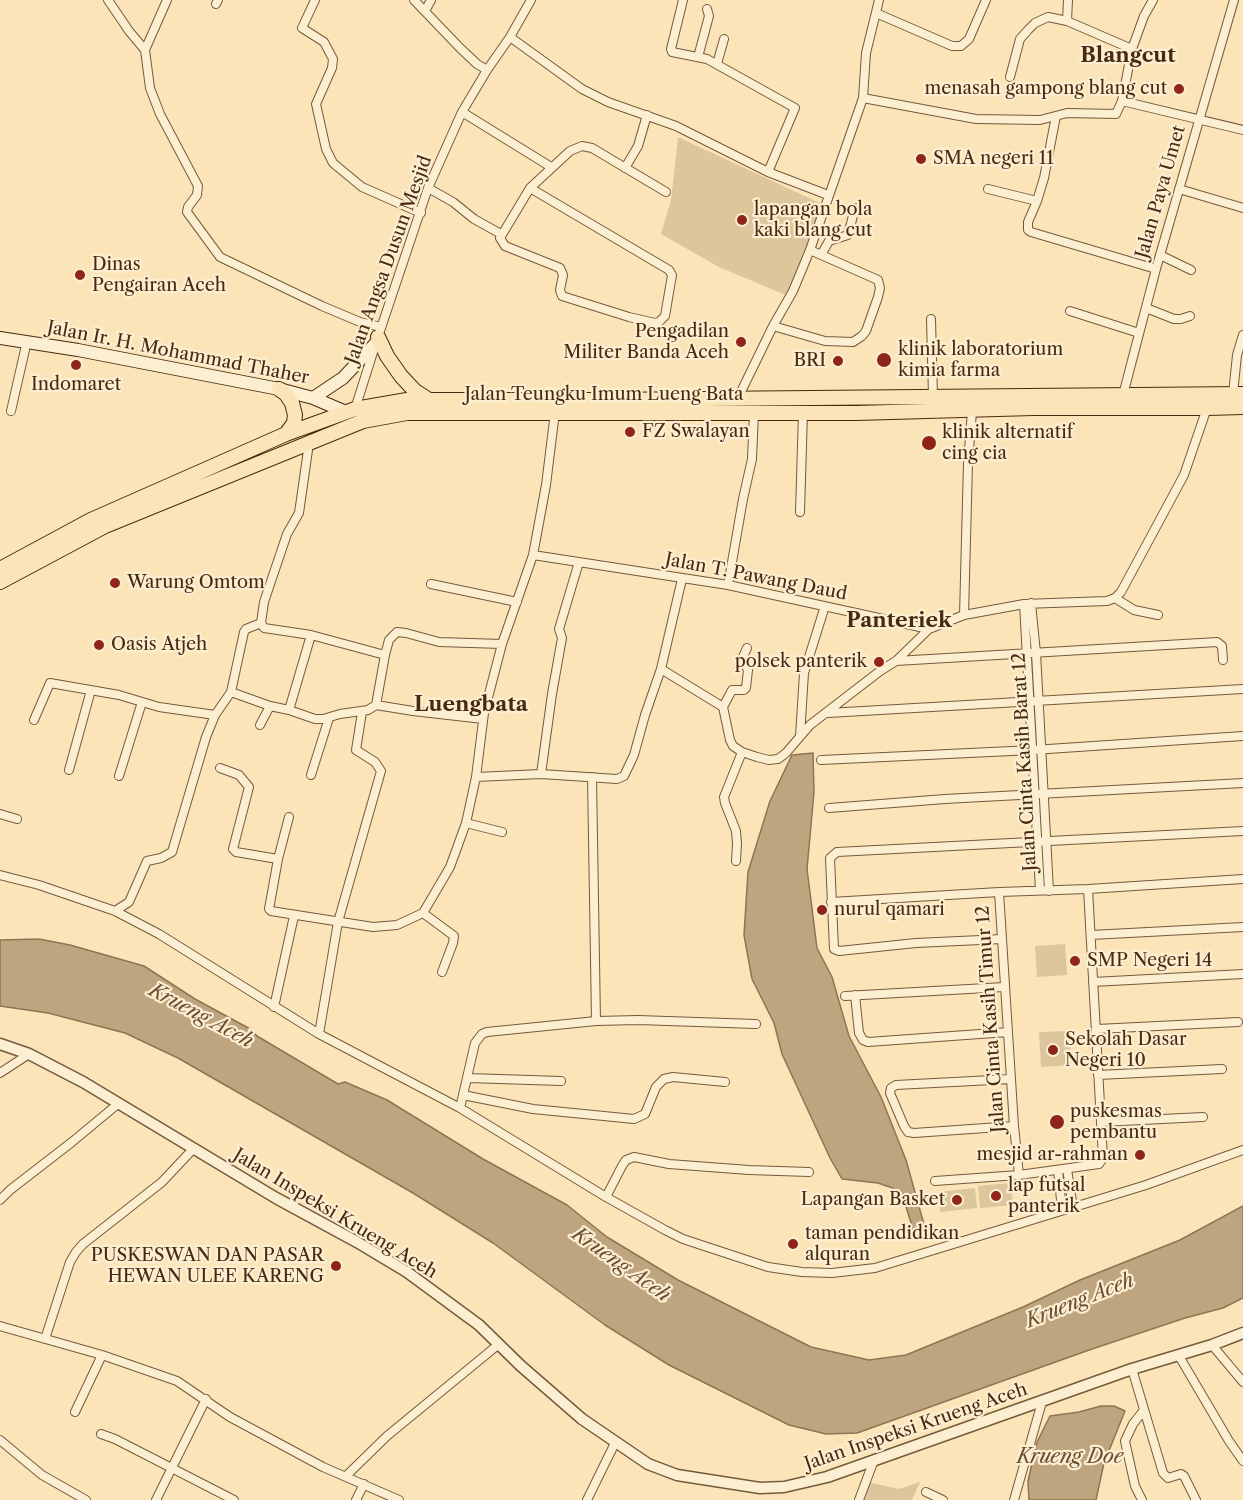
<!DOCTYPE html>
<html>
<head>
<meta charset="utf-8">
<style>
	body { margin:0 }
	canvas { display:block; background:#fbe5b8 }
</style>
</head>
<body>
<canvas width="1243" height="1500"></canvas>
<script>
const ctx = document.querySelector('canvas').getContext('2d');
ctx.lineJoin = 'round';
function fillPath(path, color) { ctx.fillStyle = color; ctx.fill(path, 'evenodd'); }
const poly = rows => new Path2D(rows.map(r => 'M' + r).join(''));
function strokePath(path, color, width, dash) { ctx.strokeStyle = color; ctx.lineWidth = width; ctx.lineCap = dash ? 'butt' : 'round'; ctx.setLineDash(dash || []); ctx.stroke(path); }
function write(font, color, halo, rows, align = 'center') {
  ctx.font = font + ' "Libre Caslon Text",serif'; ctx.lineWidth = 4.5; ctx.setLineDash([]); ctx.textBaseline = 'middle'; ctx.strokeStyle = halo; ctx.fillStyle = color; for (const [text, x, y, turn = 0] of rows) {
    ctx.save(); ctx.translate(x, y); ctx.rotate((+turn || 0) * Math.PI / 180); ctx.textAlign = isNaN(turn) ? turn : align; if (halo) ctx.strokeText(text, 0, 0); ctx.fillText(text, 0, 0); ctx.restore();
  }
}
fillPath(poly([
	[678,137,824,205,788,296,719,267,661,234,671,200],
	[1065,944,1067,975,1037,977,1035,946],
	[1070,1031,1071,1065,1041,1067,1039,1032],
	[1011,1183,1013,1205,980,1208,978,1186],
	[975,1188,977,1208,940,1212,938,1192],
	[868,1482,899,1489,920,1482,912,1500,861,1500]
]), '#ddc59c');
const water = poly([
	[813,753,814,792,807,869,817,948,832,977,849,1036,881,1097,906,1160,925,1228,913,1229,901,1191,878,1183,842,1179,830,1158,782,1054,774,1023,752,979,744,935,748,872,770,801,792,755,813,753],
	[39,939,70,945,144,966,195,999,252,1030,257,1036,338,1084,345,1082,387,1100,483,1159,567,1205,607,1237,678,1280,811,1347,869,1360,906,1355,1023,1307,1080,1280,1180,1240,1243,1206,1243,1298,1223,1308,1185,1318,1092,1349,857,1433,826,1434,789,1425,669,1365,605,1325,493,1243,413,1193,178,1058,125,1033,48,1013,0,1006,0,940,39,939],
	[1101,1406,1114,1406,1125,1411,1104,1463,1096,1500,1029,1500,1028,1481,1037,1442,1050,1416,1079,1412,1101,1406]
]);
fillPath(water, '#bea57f');
strokePath(water, '#8f7453', 1.5);
const minor = poly([
	[108,0,129,31,145,50,150,88,160,114,198,186,197,195,188,207,187,212,220,257,322,306,360,322,381,327],
	[315,0,302,28,324,42,333,59,332,68,316,104,326,149,333,163,362,187,421,213],
	[414,0,460,48,477,64,487,70],
	[683,0,671,49,672,52,707,59,795,108,768,172],
	[1068,0,1067,21,1132,49],
	[216,4,218,0],
	[425,11,431,0],
	[876,13,952,46,961,46,969,39,986,0],
	[510,37,582,89,608,102,676,126,768,172,828,195],
	[145,50,167,0],
	[698,57,709,16,707,9],
	[717,64,724,39],
	[1010,77,1020,39,1028,30,1035,23,1048,17,1067,21],
	[863,98,976,119,1040,120,1067,113,1116,114,1122,101,1132,49,1144,16,1153,0],
	[1122,101,1243,130],
	[462,112,551,167],
	[625,168,638,146,647,115],
	[428,188,453,202,474,219,501,234],
	[530,188,669,270,672,275,665,316,659,322,655,323,629,317,562,296,560,290,563,275,560,268,505,246,500,238,530,188,570,151,582,146,592,148,666,192],
	[988,189,1037,201,1044,178,1056,116],
	[1179,189,1243,208],
	[1037,201,1028,222,1028,230,1031,232,1156,269],
	[821,255,829,241,848,235,855,208],
	[1160,255,1191,270],
	[1146,308,1174,319,1181,319,1190,316],
	[1070,311,1139,333],
	[931,319,933,397],
	[773,326,825,341,853,342,862,336,866,331,878,297,880,288,878,280,810,250],
	[380,331,428,188,462,112,487,70,510,37,531,0],
	[1233,394,1237,355,1243,335],
	[1123,395,1156,269,1234,0],
	[738,398,773,326,793,291,810,250,863,98,866,53,879,0],
	[355,409,374,349],
	[11,411,27,341],
	[800,512,803,412],
	[533,555,728,585,929,629,964,615,1024,604,1107,601,1115,598,1121,592,1184,475,1207,408],
	[431,584,517,602],
	[728,585,743,499,752,459,754,412],
	[1115,598,1134,610,1158,615],
	[1031,603,1036,653,1049,891],
	[1024,604,1040,890],
	[964,615,968,463,972,411],
	[261,623,264,628,311,635,385,655,376,705,368,710,340,714,323,719,315,719,289,710,311,635],
	[261,623,264,602,287,534,299,513,309,443],
	[385,655,389,640,397,632,406,633,439,642,502,644],
	[896,661,1217,642,1222,646,1223,660],
	[661,669,723,707,730,740,733,746,742,752,757,757,769,760,778,759,786,753,810,725,880,671,896,661,929,629],
	[231,692,244,632,246,629,261,623],
	[376,705,413,711,483,719],
	[723,707,732,690,744,690,746,688,748,670,742,659,747,648],
	[828,713,1243,689],
	[34,720,50,683,119,695,159,707,215,715],
	[260,725,270,706,289,710],
	[800,736,804,673,825,606],
	[821,760,1033,750,1243,736],
	[220,768,239,775,249,787,233,849,236,852,278,859],
	[69,770,91,690],
	[541,774,552,694,562,638,559,629,579,562],
	[311,775,329,718],
	[119,776,142,702],
	[476,777,541,774,617,779,624,776,634,755,645,715,661,669,682,579],
	[592,777,596,1021],
	[829,808,945,799,1243,783],
	[0,814,17,819],
	[289,817,278,859,269,909,271,911,373,927,397,925,423,913,450,867,466,823,476,777,484,713,502,644,533,555,546,485,555,412],
	[466,823,502,832],
	[736,861,737,844,736,831,725,803,724,797,742,752],
	[0,875,39,885,115,911,159,934,319,1034,460,1108,606,1197,665,1230,683,1239,768,1267,802,1272,832,1273,875,1268,1146,1185,1243,1150],
	[1088,889,1103,1158,1099,1164,1019,1175,1014,1126,999,892,1088,889],
	[1088,889,1243,879],
	[831,902,999,892],
	[115,911,129,902,147,861,161,858,172,852,206,737,215,715,231,692,270,706],
	[423,913,454,936,453,943,442,972],
	[1091,935,1243,927],
	[1002,939,916,943,839,951,834,949,830,858,837,852,1243,831],
	[1093,982,1243,974],
	[855,995,859,1033,863,1040,868,1042,1008,1032],
	[845,996,1004,987],
	[274,1007,294,916],
	[1097,1029,1238,1022],
	[319,1034,338,922,381,771,375,762,356,750,362,712],
	[0,1073,29,1054],
	[1098,1075,1222,1069],
	[468,1078,561,1081],
	[1011,1079,896,1085,891,1088,890,1093,904,1126,908,1132,914,1133,1014,1126],
	[463,1095,533,1109,634,1119,645,1114,656,1087,664,1079,673,1077,725,1082],
	[460,1108,475,1043,482,1034,487,1032,596,1021,638,1020,756,1024],
	[1101,1122,1203,1117],
	[1067,1169,1073,1208],
	[1058,1170,1062,1210],
	[935,1181,1019,1175],
	[606,1197,622,1166,626,1160,634,1157,669,1164,749,1170,809,1172],
	[0,1200,10,1190,72,1142,119,1103],
	[0,1326,102,1355,177,1381,230,1417,323,1467,399,1500],
	[45,1339,70,1262,76,1252,83,1244,162,1182,194,1148],
	[1212,1345,1243,1382],
	[1179,1356,1229,1441,1243,1461],
	[1132,1369,1163,1473,1168,1478,1181,1474,1184,1476,1196,1500],
	[75,1412,102,1355],
	[101,1434,115,1439,234,1500],
	[0,1440,42,1475,86,1500],
	[346,1476,387,1436,499,1344],
	[926,1492,943,1500],
	[156,1500,206,1399],
	[356,1500,364,1484],
	[587,1500,615,1443],
	[859,1500,874,1460],
	[1014,1500,1042,1402],
	[1142,1500,1135,1486,1125,1441,1133,1424,1144,1410]
]);
const tertiary = poly([
	[0,1044,29,1054,83,1082,276,1198,357,1242,407,1272,479,1325,521,1366,582,1419,648,1464,677,1475,760,1488,784,1487,827,1477,1132,1369,1212,1345,1243,1333]
]);
const secondary = poly([
	[0,338,78,350,279,389,313,398,346,412],
	[313,398,343,378,375,344]
]);
const trunk = poly([
	[378,337,387,356,401,376,415,391,429,400],
	[279,389,286,394,292,403,295,415,294,423,286,434],
	[0,569,91,520,286,434,355,409,407,400,597,400,1243,394],
	[0,582,105,526,363,421,407,413,856,413,1033,408,1207,408,1243,407]
]);
strokePath(minor, '#76593b', 10);
strokePath(tertiary, '#76593b', 13);
strokePath(secondary, '#492a11', 14);
strokePath(trunk, '#492a11', 16);
strokePath(minor, '#fceed1', 8);
strokePath(tertiary, '#fceed1', 10);
strokePath(secondary, '#fceed1', 12);
strokePath(trunk, '#fbe5b8', 14);
for (const [x, y, r, color] of [
	[1179,89,6,"#8f2418"],
	[921,159,6,"#8f2418"],
	[742,220,6,"#8f2418"],
	[80,275,6,"#8f2418"],
	[741,342,6,"#8f2418"],
	[884,360,8,"#8f2418"],
	[838,361,6,"#8f2418"],
	[76,365,6,"#8f2418"],
	[630,432,6,"#8f2418"],
	[929,443,8,"#8f2418"],
	[115,583,6,"#8f2418"],
	[99,645,6,"#8f2418"],
	[879,662,6,"#8f2418"],
	[822,910,6,"#8f2418"],
	[1075,961,6,"#8f2418"],
	[1053,1050,6,"#8f2418"],
	[1057,1122,8,"#8f2418"],
	[1140,1155,6,"#8f2418"],
	[996,1196,6,"#8f2418"],
	[957,1200,6,"#8f2418"],
	[793,1244,6,"#8f2418"],
	[336,1266,6,"#8f2418"]
]) { const dot = new Path2D(); dot.arc(x, y, r, 0, 2 * Math.PI); ctx.fillStyle = color; ctx.fill(dot); strokePath(dot, '#fceed1', 2); }
write('18px', '#492a11', '#fceed1', [
	["menasah gampong blang cut",1167,89,"right"],
	["SMA negeri 11",933,159],
	["lapangan bola",754,210],
	["kaki blang cut",754,231],
	["Dinas",92,265],
	["Pengairan Aceh",92,286],
	["Pengadilan",729,332,"right"],
	["Militer Banda Aceh",729,353,"right"],
	["klinik laboratorium",898,350],
	["kimia farma",898,371],
	["BRI",826,361,"right"],
	["Indomaret",76,385,"center"],
	["FZ Swalayan",642,432],
	["klinik alternatif",942,433],
	["cing cia",942,454],
	["Warung Omtom",127,583],
	["Oasis Atjeh",111,645],
	["polsek panterik",867,662,"right"],
	["nurul qamari",834,910],
	["SMP Negeri 14",1087,961],
	["Sekolah Dasar",1065,1040],
	["Negeri 10",1065,1061],
	["puskesmas",1070,1112],
	["pembantu",1070,1133],
	["mesjid ar-rahman",1128,1155,"right"],
	["lap futsal",1008,1186],
	["panterik",1008,1207],
	["Lapangan Basket",945,1200,"right"],
	["taman pendidikan",805,1234],
	["alquran",805,1255],
	["PUSKESWAN DAN PASAR",324,1256,"right"],
	["HEWAN ULEE KARENG",324,1277,"right"]
], 'left');
write('18px', '#492a11', '#fceed1', [
	["Jalan Paya Umet",1161,192,-74],
	["Jalan Angsa Dusun Mesjid",389,260,-70],
	["Jalan Ir. H. Mohammad Thaher",178,353,11],
	["Jalan Teungku Imum Lueng Bata",604,395],
	["Jalan T. Pawang Daud",756,577,11],
	["Jalan Cinta Kasih Barat 12",1025,762,-93],
	["Jalan Cinta Kasih Timur 12",991,1019,-94],
	["Jalan Inspeksi Krueng Aceh",335,1214,31],
	["Jalan Inspeksi Krueng Aceh",916,1427,-19]
]);
write('italic 20px', '#6c4f32', '#fceed1', [
	["Krueng Aceh",201,1016,28],
	["Krueng Aceh",621,1265,35],
	["Krueng Aceh",1080,1301,-22],
	["Krueng Doe",1070,1457]
]);
write('bold 21px', '#492a11', '#fceed1', [
	["Blangcut",1128,56],
	["Panteriek",899,621],
	["Luengbata",471,705]
]);
</script>
</body>
</html>
